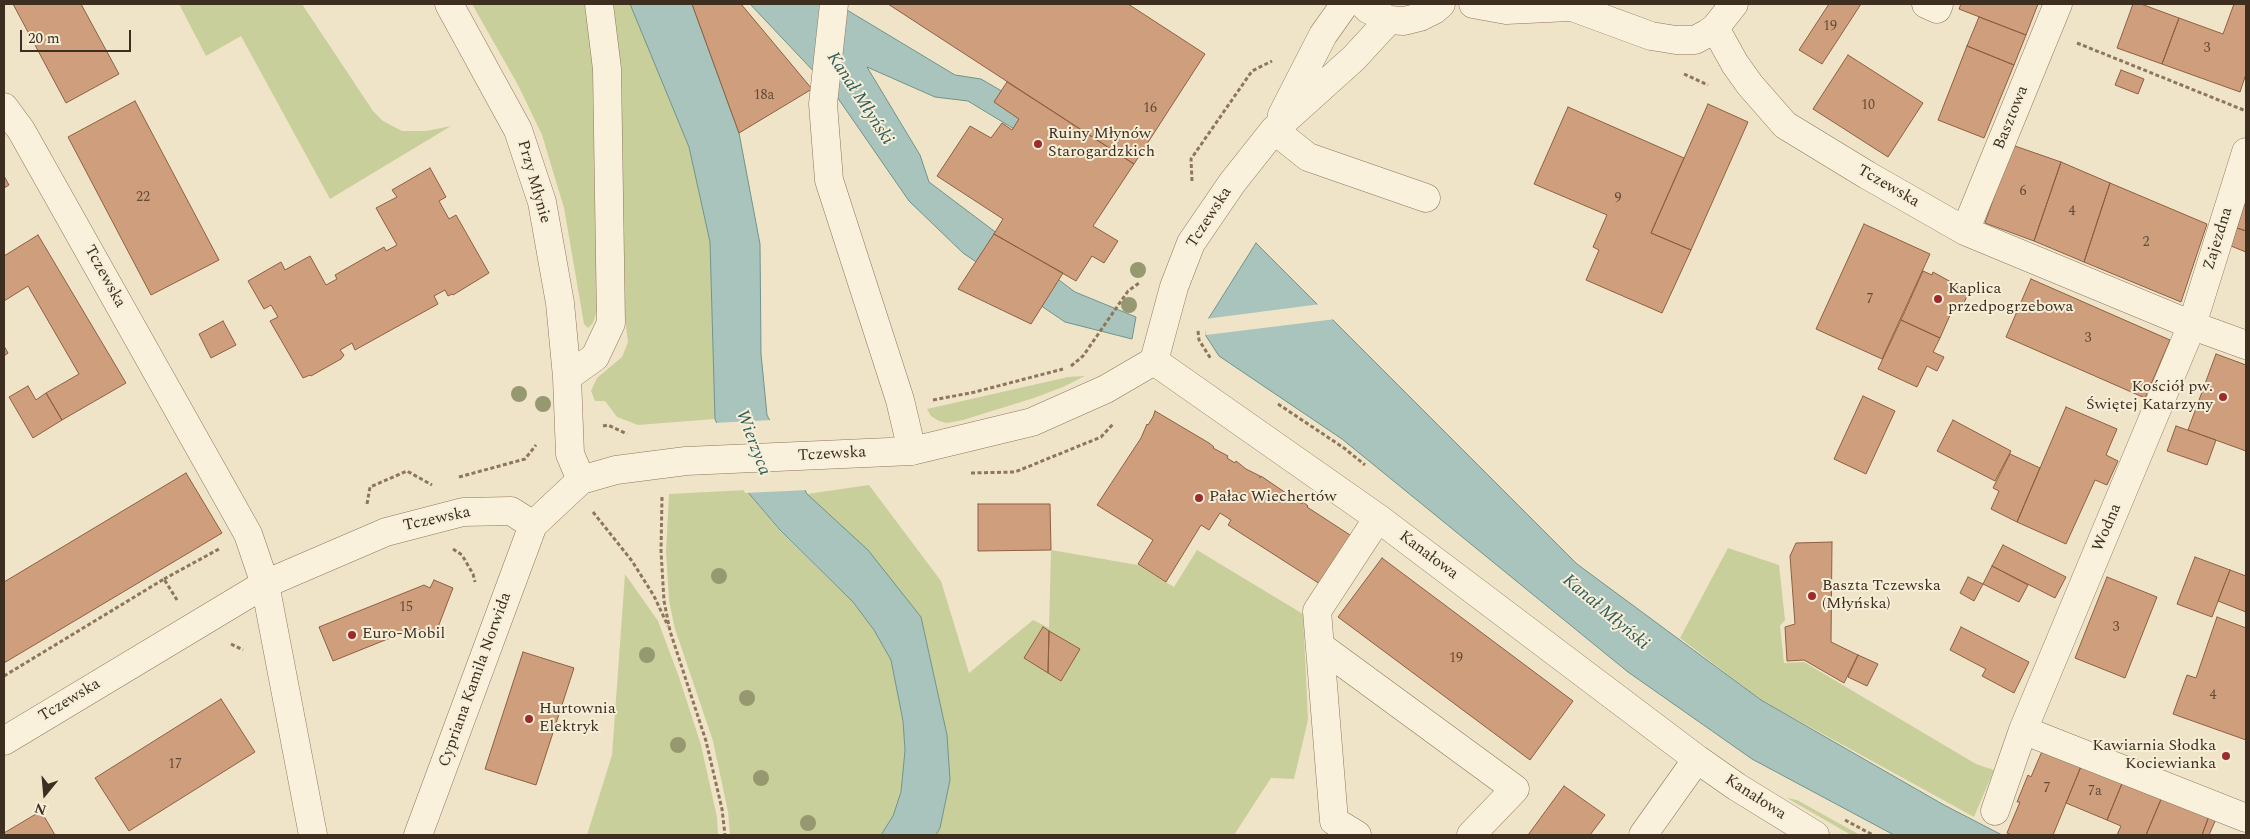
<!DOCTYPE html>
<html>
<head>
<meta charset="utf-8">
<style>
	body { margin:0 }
	#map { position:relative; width:2250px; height:839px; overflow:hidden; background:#f0e4c8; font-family:Spectral,serif }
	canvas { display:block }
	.frame { position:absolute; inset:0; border:5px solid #3d2e20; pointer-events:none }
	.north { position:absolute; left:20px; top:769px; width:50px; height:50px; -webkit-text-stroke:4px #f7eed8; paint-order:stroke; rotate:197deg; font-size:14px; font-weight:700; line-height:20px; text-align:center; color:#3d2e20 }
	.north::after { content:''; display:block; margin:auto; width:18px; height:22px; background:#3d2e20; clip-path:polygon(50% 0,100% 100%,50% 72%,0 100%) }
	.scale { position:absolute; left:20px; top:30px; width:111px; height:22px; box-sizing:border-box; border:2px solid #3d2e20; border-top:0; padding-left:6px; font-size:15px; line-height:18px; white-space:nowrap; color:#3d2e20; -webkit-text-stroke:4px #f7eed8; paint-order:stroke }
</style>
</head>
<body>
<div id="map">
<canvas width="2250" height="839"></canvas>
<div class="frame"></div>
<div class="north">N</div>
<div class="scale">20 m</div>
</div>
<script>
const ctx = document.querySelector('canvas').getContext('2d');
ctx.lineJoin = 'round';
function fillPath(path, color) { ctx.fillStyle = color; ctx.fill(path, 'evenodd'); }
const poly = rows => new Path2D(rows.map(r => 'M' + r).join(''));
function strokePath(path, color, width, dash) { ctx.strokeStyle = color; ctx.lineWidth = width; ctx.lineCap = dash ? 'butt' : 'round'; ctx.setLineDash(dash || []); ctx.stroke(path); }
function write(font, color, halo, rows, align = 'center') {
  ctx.font = font + ' Spectral,serif'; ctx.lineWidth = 4; ctx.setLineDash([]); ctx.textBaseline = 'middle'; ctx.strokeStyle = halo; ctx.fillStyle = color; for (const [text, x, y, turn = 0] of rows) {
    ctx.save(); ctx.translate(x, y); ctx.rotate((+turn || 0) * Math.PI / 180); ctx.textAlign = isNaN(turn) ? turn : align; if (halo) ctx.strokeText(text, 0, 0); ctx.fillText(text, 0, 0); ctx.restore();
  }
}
fillPath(poly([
	[179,4,302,4,373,111,383,121,402,131,426,131,451,126,330,199,241,36,206,56],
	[472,4,630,4,689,147,710,242,715,419,638,425,617,417,605,401,595,401,591,391,597,378,622,357,628,342,618,266,600,301,593,323,588,328,584,324,564,208,542,135,518,85],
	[1085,376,1063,387,1034,398,963,420,947,423,939,421,931,416,927,409,1068,377],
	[869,485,941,581,969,673,1033,620,1049,628,1051,550,1138,565,1174,587,1197,550,1303,614,1308,720,1294,779,1271,778,1234,835,936,835,940,828,950,780,947,735,921,617,807,494],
	[746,490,780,531,853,602,874,630,891,660,903,721,905,750,901,792,893,816,881,835,730,835,728,812,713,741,675,629,669,601,666,551,669,494],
	[1728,548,1779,565,1785,620,1780,626,1784,663,1804,662,1976,764,1994,770,1974,817,1761,700,1680,638],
	[625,574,658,621,679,677,701,745,717,817,718,835,587,835,612,755],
	[1787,798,1797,800,1860,835,1851,835]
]), '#c9cf9b');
const water = poly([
	[630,4,692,4,739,133,760,244,761,354,767,415,807,494,868,550,921,617,947,735,950,780,940,828,936,835,881,835,893,816,901,792,905,750,903,721,891,660,874,630,853,602,780,530,746,490,715,419,710,242,689,147,630,4],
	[750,4,837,4,955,75,981,79,1127,164,1113,189,968,101,935,97,867,67,920,155,929,182,1075,292,1136,317,1132,339,1065,322,963,253,909,201,835,94,750,4],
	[1256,243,1577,564,1761,700,1944,805,2002,835,1894,835,1752,759,1628,672,1342,439,1219,356,1206,336,1207,321,1256,243]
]);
fillPath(water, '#a9c4bc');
strokePath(water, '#6f938a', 1);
fillPath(poly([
	[1321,304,1336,319,1206,335,1205,319],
	[772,420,808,490,745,493,714,423]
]), '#f0e4c8');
const building = poly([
	[13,4,81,4,119,74,66,103,13,4],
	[692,4,741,4,812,89,739,133,692,4],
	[888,4,1128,4,1205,54,1134,164,888,4],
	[1829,4,1861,4,1822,64,1799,50,1829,4],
	[1961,4,2038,4,2026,35,1959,9,1961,4],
	[2133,4,2141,4,2179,18,2162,64,2117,48,2133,4],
	[2234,4,2246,4,2246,74,2240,92,2162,64,2179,18,2223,34,2234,4],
	[1979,17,2026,35,2014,65,1967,46,1979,17],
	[1967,46,2014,65,1984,138,1938,120,1967,46],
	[1848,55,1923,103,1888,157,1813,109,1848,55],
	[2121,70,2144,79,2138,94,2115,85,2121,70],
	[1007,82,1134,164,1093,226,1118,241,1104,263,1092,256,1076,281,994,234,1003,219,937,176,970,126,991,138,1002,123,1012,130,1019,119,994,102,1007,82],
	[135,101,219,260,151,295,68,137,135,101],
	[1708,104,1748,122,1691,250,1651,233,1708,104],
	[1568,107,1684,158,1651,233,1691,250,1662,313,1586,280,1599,250,1593,247,1607,215,1534,184,1568,107],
	[2012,145,2061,162,2034,241,1985,223,2012,145],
	[2061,162,2110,183,2084,262,2034,241,2061,162],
	[430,168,446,197,439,201,449,219,456,215,489,273,453,295,452,294,448,296,445,290,434,296,438,304,355,350,352,343,340,350,344,355,341,359,311,376,310,375,303,378,270,321,278,317,271,305,264,309,248,281,281,262,285,270,310,256,326,285,337,279,335,275,384,247,386,251,397,245,376,208,397,197,392,190,430,168],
	[4,176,9,185,4,188,4,176],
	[2110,183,2207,224,2181,302,2084,262,2110,183],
	[2246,199,2246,231,2237,228,2246,199],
	[1864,224,1930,254,1882,359,1816,329,1864,224],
	[2237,228,2246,231,2246,252,2231,246,2237,228],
	[994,234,1063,273,1031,324,958,289,994,234],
	[38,235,126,383,62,420,46,393,79,374,28,286,4,301,4,256,38,235],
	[1923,271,1932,275,1933,272,1969,292,1961,309,1954,306,1940,338,1901,320,1923,271],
	[2031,279,2170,340,2145,398,2006,337,2031,279],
	[1901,320,1940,338,1933,352,1944,357,1937,371,1927,366,1917,387,1878,369,1901,320],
	[223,321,236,345,211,358,199,334,223,321],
	[4,346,8,353,4,356,4,346],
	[2216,354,2246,365,2246,451,2188,430,2216,354],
	[28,386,36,400,46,393,62,420,33,438,9,397,28,386],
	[1863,396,1895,411,1866,474,1834,459,1863,396],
	[2066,407,2117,429,2106,455,2118,461,2107,485,2095,480,2066,544,2017,522,2066,407],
	[1155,411,1209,443,1214,447,1213,448,1228,456,1227,458,1235,463,1236,461,1246,469,1260,476,1260,478,1261,476,1302,504,1303,502,1308,506,1307,507,1350,535,1320,584,1228,525,1231,520,1220,513,1209,530,1201,525,1166,582,1138,564,1153,540,1097,505,1141,438,1147,424,1148,425,1153,417,1155,411],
	[1953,420,2011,451,1995,481,1937,451,1953,420],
	[2176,426,2216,440,2207,465,2167,451,2176,426],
	[2010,454,2040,468,2017,522,1991,509,1999,491,1993,488,2010,454],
	[186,473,222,533,4,663,4,582,186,473],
	[978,504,1050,504,1051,550,978,551,978,504],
	[1832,542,1831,642,1858,655,1844,683,1804,660,1787,661,1785,627,1795,624,1790,556,1796,543,1832,542],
	[2003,545,2066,577,2055,598,1992,566,2003,545],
	[2195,557,2230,570,2212,617,2177,604,2195,557],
	[1382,558,1573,701,1530,760,1338,617,1382,558],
	[1992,566,2028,585,2019,602,1983,584,1992,566],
	[2230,570,2246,576,2246,612,2218,601,2230,570],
	[1968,577,1983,584,1974,601,1960,593,1968,577],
	[2107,577,2157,597,2125,678,2075,658,2107,577],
	[434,580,453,588,435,635,415,628,333,661,319,627,424,585,430,588,434,580],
	[2217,617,2246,628,2246,740,2173,714,2187,675,2196,678,2217,617],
	[1043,627,1049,631,1048,673,1024,658,1043,627],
	[1961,627,2029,662,2014,693,1982,676,1986,669,1950,650,1961,627],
	[1049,631,1080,649,1061,681,1048,673,1049,631],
	[523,652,574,668,536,785,485,769,523,652],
	[1858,655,1878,664,1867,686,1848,677,1858,655],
	[221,699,255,752,129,831,95,778,221,699],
	[2043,749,2082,764,2053,835,2012,835,2007,833,2020,802,2017,802,2028,775,2031,777,2043,749],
	[2082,764,2123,781,2107,820,2066,803,2082,764],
	[2123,781,2162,797,2146,835,2117,835,2121,826,2107,820,2123,781],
	[1564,786,1605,815,1590,835,1528,835,1564,786],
	[2162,797,2209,816,2202,835,2146,835,2162,797],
	[41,811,55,835,4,835,4,833,41,811],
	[2209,816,2216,819,2209,835,2202,835,2209,816]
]);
fillPath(building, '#cf9f7d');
strokePath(building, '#8d5f41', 1);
const minor = poly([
	[449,4,518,130,542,202,560,303,567,377,570,454,581,480],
	[834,4,823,104,829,180,900,400,912,451],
	[1363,4,1368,9,1389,20,1404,21,1420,17,1434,10,1441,4],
	[1473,4,1506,10,1570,7],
	[1564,4,1651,36,1676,40,1695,40,1708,33,1715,28,1734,4],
	[1926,4,1937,9,1939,4],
	[1715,28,1735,64,1750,85,1785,125,1867,175,1965,231,2199,328,2246,345],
	[4,107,21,130,248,534,265,584,313,835],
	[1282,115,1323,35,1345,4],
	[1274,130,1308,157,1426,198],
	[1965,231,2058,4],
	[1154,361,1378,518,1697,759,1737,787,1815,835],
	[567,377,595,357,611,323,607,69,599,4],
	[1320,646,1515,789,1471,835],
	[2023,730,2246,818],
	[4,741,265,584,386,532,463,512,511,511,533,525],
	[1995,811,2023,730,2192,325,2246,152],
	[418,835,533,525,581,480,616,470,686,461,912,451,1032,422,1106,389,1154,361,1174,287,1191,243,1232,183,1274,130,1354,58,1389,20],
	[1357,835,1334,821,1317,611,1378,518],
	[1643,835,1697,759]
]);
strokePath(minor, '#8d765c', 29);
strokePath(poly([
	[2077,43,2246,111],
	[1684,74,1708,85],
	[1192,181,1191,159,1252,71,1272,61],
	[1198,331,1199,340,1211,359],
	[1071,366,1083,356,1128,291,1139,283],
	[933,400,975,392,1063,369],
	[1278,404,1344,448,1365,465],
	[603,426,608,425,627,434],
	[971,473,1015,472,1101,437,1114,423],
	[459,477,525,459,536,445],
	[662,497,661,551,664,601,670,631,706,741,722,809,725,835],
	[367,504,370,487,407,471,432,485],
	[593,512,632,561,654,596,668,626],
	[453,549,462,555,473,574,475,582],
	[164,579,219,549],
	[231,644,243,650],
	[4,676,164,579,177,600],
	[1845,820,1873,835]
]), '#8d765c', 3, [4, 2.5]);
strokePath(minor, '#faf1dc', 28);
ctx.fillStyle = '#96986f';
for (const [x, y] of [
	[1138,270],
	[1129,305],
	[519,394],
	[543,404],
	[719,576],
	[647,655],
	[747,698],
	[678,745],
	[761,778],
	[808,823]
]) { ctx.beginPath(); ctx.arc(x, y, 8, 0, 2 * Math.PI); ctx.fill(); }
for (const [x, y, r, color] of [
	[1038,144,5,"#9e2a2b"],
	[1938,299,5,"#9e2a2b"],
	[2223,397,5,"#9e2a2b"],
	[1199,498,5,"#9e2a2b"],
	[1812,596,5,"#9e2a2b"],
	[352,635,5,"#9e2a2b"],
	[529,719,5,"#9e2a2b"],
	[2226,756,5,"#9e2a2b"]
]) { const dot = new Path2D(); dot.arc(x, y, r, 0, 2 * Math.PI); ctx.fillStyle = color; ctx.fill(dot); strokePath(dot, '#f7eed8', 2); }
write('14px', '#624a37', null, [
	["19",1830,27],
	["3",2207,49],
	["18a",764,96],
	["10",1868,106],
	["16",1150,109],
	["6",2023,192],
	["22",143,198],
	["9",1618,199],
	["4",2072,212],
	["2",2146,243],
	["7",1870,300],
	["3",2088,339],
	["15",406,608],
	["3",2116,628],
	["19",1456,659],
	["4",2213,696],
	["17",175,765],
	["7",2047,789],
	["7a",2095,792]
]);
write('16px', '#3d2e20', '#f7eed8', [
	["Basztowa",2012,118,-68],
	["Przy Młynie",533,182,74],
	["Tczewska",1888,187,30],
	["Tczewska",1210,218,-57],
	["Zajezdna",2219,239,-73],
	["Tczewska",104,277,61],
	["Tczewska",832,455,-3],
	["Tczewska",437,520,-12],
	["Wodna",2108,528,-67],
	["Kanałowa",1428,556,37],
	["Cypriana Kamila Norwida",476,680,-70],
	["Tczewska",70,701,-31],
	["Kanałowa",1755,798,33]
]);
write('16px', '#3d2e20', '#f7eed8', [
	["Ruiny Młynów",1048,135],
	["Starogardzkich",1048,153],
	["Kaplica",1948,290],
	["przedpogrzebowa",1948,308],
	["Kościół pw.",2213,388,"right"],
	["Świętej Katarzyny",2213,406,"right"],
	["Pałac Wiechertów",1209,498],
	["Baszta Tczewska",1822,587],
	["(Młyńska)",1822,605],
	["Euro-Mobil",362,635],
	["Hurtownia",539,710],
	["Elektryk",539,728],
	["Kawiarnia Słodka",2216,747,"right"],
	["Kociewianka",2216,765,"right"]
], 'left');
write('italic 18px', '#2f5d5a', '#f7eed8', [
	["Kanał Młyński",859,99,57],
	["Wierzyca",752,443,69],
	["Kanał Młyński",1605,613,40]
]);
</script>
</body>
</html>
